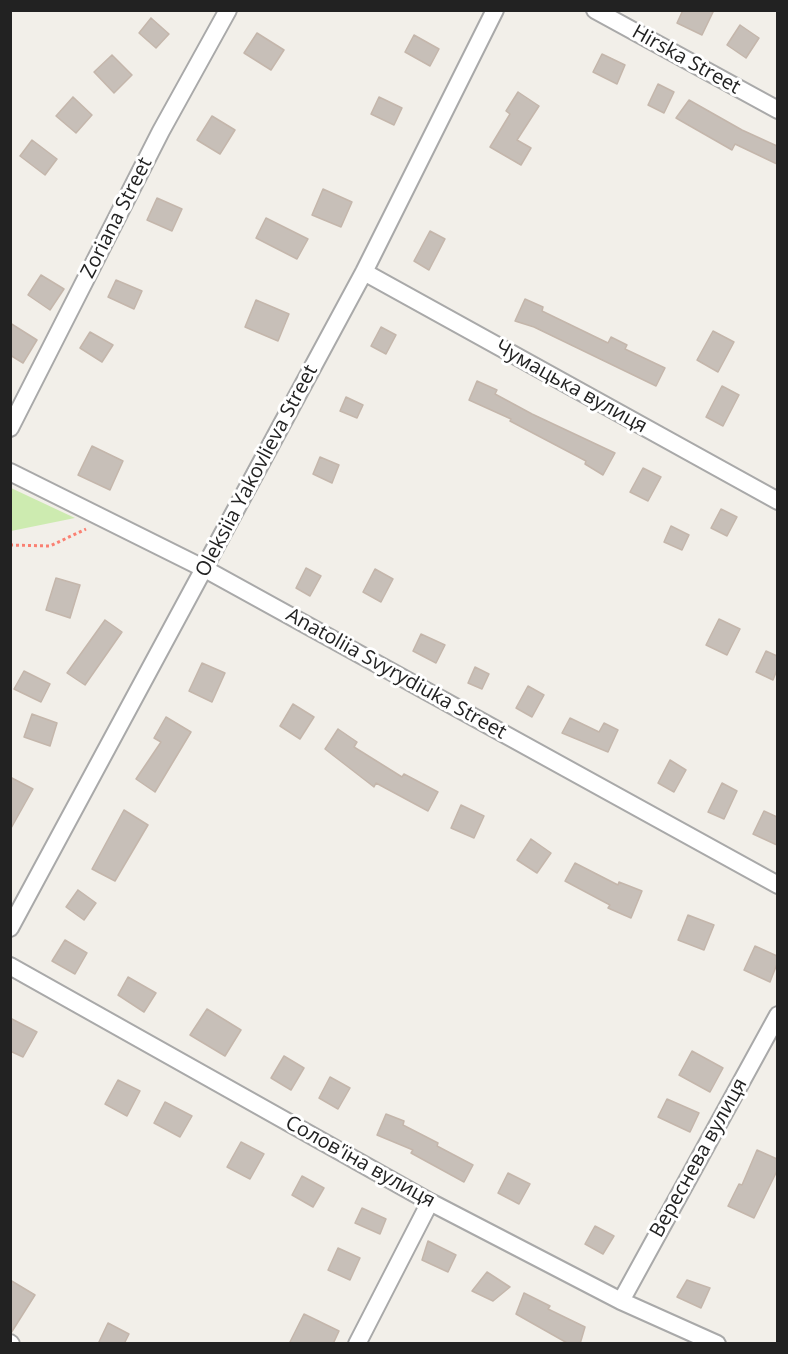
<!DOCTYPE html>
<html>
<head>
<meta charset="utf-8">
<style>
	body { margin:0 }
	#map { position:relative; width:788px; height:1354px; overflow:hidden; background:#f2efe9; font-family:"Open Sans",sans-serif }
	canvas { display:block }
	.frame { position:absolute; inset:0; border:12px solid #222; pointer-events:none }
</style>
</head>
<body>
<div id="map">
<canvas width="788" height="1354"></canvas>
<div class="frame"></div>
</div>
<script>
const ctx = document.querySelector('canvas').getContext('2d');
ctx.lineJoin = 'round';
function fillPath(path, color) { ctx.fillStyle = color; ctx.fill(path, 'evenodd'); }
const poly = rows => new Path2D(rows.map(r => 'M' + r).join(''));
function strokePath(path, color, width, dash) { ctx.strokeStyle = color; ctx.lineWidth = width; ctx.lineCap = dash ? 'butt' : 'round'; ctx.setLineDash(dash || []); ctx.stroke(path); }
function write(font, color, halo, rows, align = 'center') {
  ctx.font = font + ' "Open Sans",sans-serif'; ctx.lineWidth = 6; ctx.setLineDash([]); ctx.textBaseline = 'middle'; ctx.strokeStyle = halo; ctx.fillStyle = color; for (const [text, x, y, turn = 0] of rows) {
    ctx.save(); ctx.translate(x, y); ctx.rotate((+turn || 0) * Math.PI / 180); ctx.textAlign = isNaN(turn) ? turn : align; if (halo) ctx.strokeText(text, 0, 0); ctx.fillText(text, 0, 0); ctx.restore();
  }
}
fillPath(poly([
	[11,488,75,518,11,531]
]), '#cdebb0');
const building = poly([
	[683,10,714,10,702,35,677,23,683,10],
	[151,18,169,34,156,48,139,33,151,18],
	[740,25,759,38,746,58,727,45,740,25],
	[257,33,284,50,271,70,244,53,257,33],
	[414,35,439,49,430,66,405,52,414,35],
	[602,54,625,65,617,84,593,72,602,54],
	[112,55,132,75,114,93,94,72,112,55],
	[658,84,674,92,664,113,648,105,658,84],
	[518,92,539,106,517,140,531,148,521,165,490,147,510,114,506,111,518,92],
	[73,97,92,115,76,133,56,116,73,97],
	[379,97,402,108,394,125,371,114,379,97],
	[689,100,742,130,777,146,777,164,735,144,732,150,676,118,689,100],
	[212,116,235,130,220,154,197,140,212,116],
	[32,140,57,159,45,175,20,156,32,140],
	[323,189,352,202,341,227,312,215,323,189],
	[157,198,182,209,172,231,147,220,157,198],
	[266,218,308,239,297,259,256,238,266,218],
	[430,231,445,239,429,270,414,261,430,231],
	[41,275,64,289,50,310,28,295,41,275],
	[116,280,142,291,134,309,108,297,116,280],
	[525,299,543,307,542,311,608,343,611,337,627,345,625,349,665,368,656,386,534,327,515,321,525,299],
	[256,300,289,314,278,341,245,327,256,300],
	[10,323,37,340,23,363,10,355,10,323],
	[381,327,396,335,386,354,371,346,381,327],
	[713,331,734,342,718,372,697,360,713,331],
	[90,332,113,345,102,362,80,348,90,332],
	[477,381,497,390,495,394,532,414,615,453,603,475,585,464,586,461,510,421,511,419,469,400,477,381],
	[722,386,739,395,723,426,706,417,722,386],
	[346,397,363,405,357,418,340,411,346,397],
	[92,446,123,461,110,490,78,475,92,446],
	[320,457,339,465,332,483,313,474,320,457],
	[643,468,661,477,648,501,630,492,643,468],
	[721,509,737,517,727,536,711,528,721,509],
	[671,526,689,535,682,550,664,542,671,526],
	[306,568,321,576,310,596,296,588,306,568],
	[375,569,393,579,381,602,363,592,375,569],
	[56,578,80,585,70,618,46,610,56,578],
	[719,619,740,629,727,655,706,645,719,619],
	[105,620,122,632,85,685,67,673,105,620],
	[421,634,445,645,436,663,413,651,421,634],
	[766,651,777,656,777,670,773,680,756,672,766,651],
	[202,663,225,673,212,702,189,691,202,663],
	[475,667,489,674,482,689,468,683,475,667],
	[24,671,50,684,41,702,14,689,24,671],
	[528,686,544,695,532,717,516,708,528,686],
	[293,704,314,717,300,739,280,726,293,704],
	[32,714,57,723,50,746,24,737,32,714],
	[166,717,191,732,155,792,136,779,161,742,154,738,166,717],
	[570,718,599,732,604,723,618,730,608,752,562,733,570,718],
	[338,729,357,742,354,747,402,777,404,774,438,792,428,811,376,783,374,787,325,749,338,729],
	[670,760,686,770,674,792,658,783,670,760],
	[10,777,33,789,10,830,10,777],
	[722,783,737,791,724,819,708,812,722,783],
	[461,805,484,816,474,838,451,828,461,805],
	[124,810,148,825,115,881,92,869,124,810],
	[764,811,777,817,777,845,753,834,764,811],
	[531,839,551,853,537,873,517,860,531,839],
	[575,863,618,885,619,882,642,891,631,918,608,908,610,905,565,881,575,863],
	[78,890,96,903,84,920,66,907,78,890],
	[688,915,714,925,704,950,678,940,688,915],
	[65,940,87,953,75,974,52,961,65,940],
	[755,946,777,956,777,964,770,982,744,970,755,946],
	[128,977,156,993,144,1012,118,995,128,977],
	[207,1009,241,1030,225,1056,190,1035,207,1009],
	[10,1018,37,1032,23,1057,10,1051,10,1018],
	[692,1051,723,1068,710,1092,679,1075,692,1051],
	[284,1056,304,1068,291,1090,271,1078,284,1056],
	[330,1077,350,1088,338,1109,319,1098,330,1077],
	[118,1080,140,1091,127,1116,105,1104,118,1080],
	[667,1099,699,1113,690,1132,658,1117,667,1099],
	[165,1102,192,1116,180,1137,154,1123,165,1102],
	[386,1114,404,1121,403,1125,438,1143,437,1146,473,1165,464,1182,411,1153,413,1150,377,1135,386,1114],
	[241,1142,264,1154,250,1179,227,1167,241,1142],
	[757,1150,777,1159,777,1171,754,1218,728,1206,739,1184,742,1185,757,1150],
	[508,1173,530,1184,519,1204,498,1193,508,1173],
	[302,1176,324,1188,313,1207,292,1195,302,1176],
	[362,1208,386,1219,380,1234,355,1223,362,1208],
	[595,1226,614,1236,603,1254,585,1244,595,1226],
	[428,1241,456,1255,448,1272,422,1260,428,1241],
	[338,1248,360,1258,350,1280,328,1270,338,1248],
	[487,1272,510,1287,493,1301,472,1291,487,1272],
	[10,1280,35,1295,11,1333,10,1333,10,1280],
	[687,1280,710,1288,701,1308,677,1297,687,1280],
	[524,1293,550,1306,548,1309,585,1327,580,1344,569,1344,516,1314,524,1293],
	[304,1314,339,1331,333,1344,289,1344,304,1314],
	[108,1323,129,1334,124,1344,98,1344,108,1323]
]);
fillPath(building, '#c7bfb8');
strokePath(building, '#c4b6ab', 1.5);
const minor = poly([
	[595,10,778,110],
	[364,272,778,501],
	[10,428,161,131,228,10],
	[10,472,205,569,778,885],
	[10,928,364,272,495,10],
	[10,966,430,1202,621,1301,717,1344],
	[621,1301,778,1015],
	[10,1343,11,1344],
	[357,1344,430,1202]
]);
strokePath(minor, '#a9a9a9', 20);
strokePath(poly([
	[10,545,50,546,86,529]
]), '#fa8072', 3, [3, 3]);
strokePath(minor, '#fff', 16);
write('20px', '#222', '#fff', [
	["Hirska Street",686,60,29],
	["Zoriana Street",117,218,-63],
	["Чумацька вулиця",571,387,29],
	["Oleksiia Yakovlieva Street",257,471,-62],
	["Anatoliia Svyrydiuka Street",396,674,29],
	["Вереснева вулиця",699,1158,-61],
	["Солов'їна вулиця",360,1162,29]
]);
</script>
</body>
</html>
